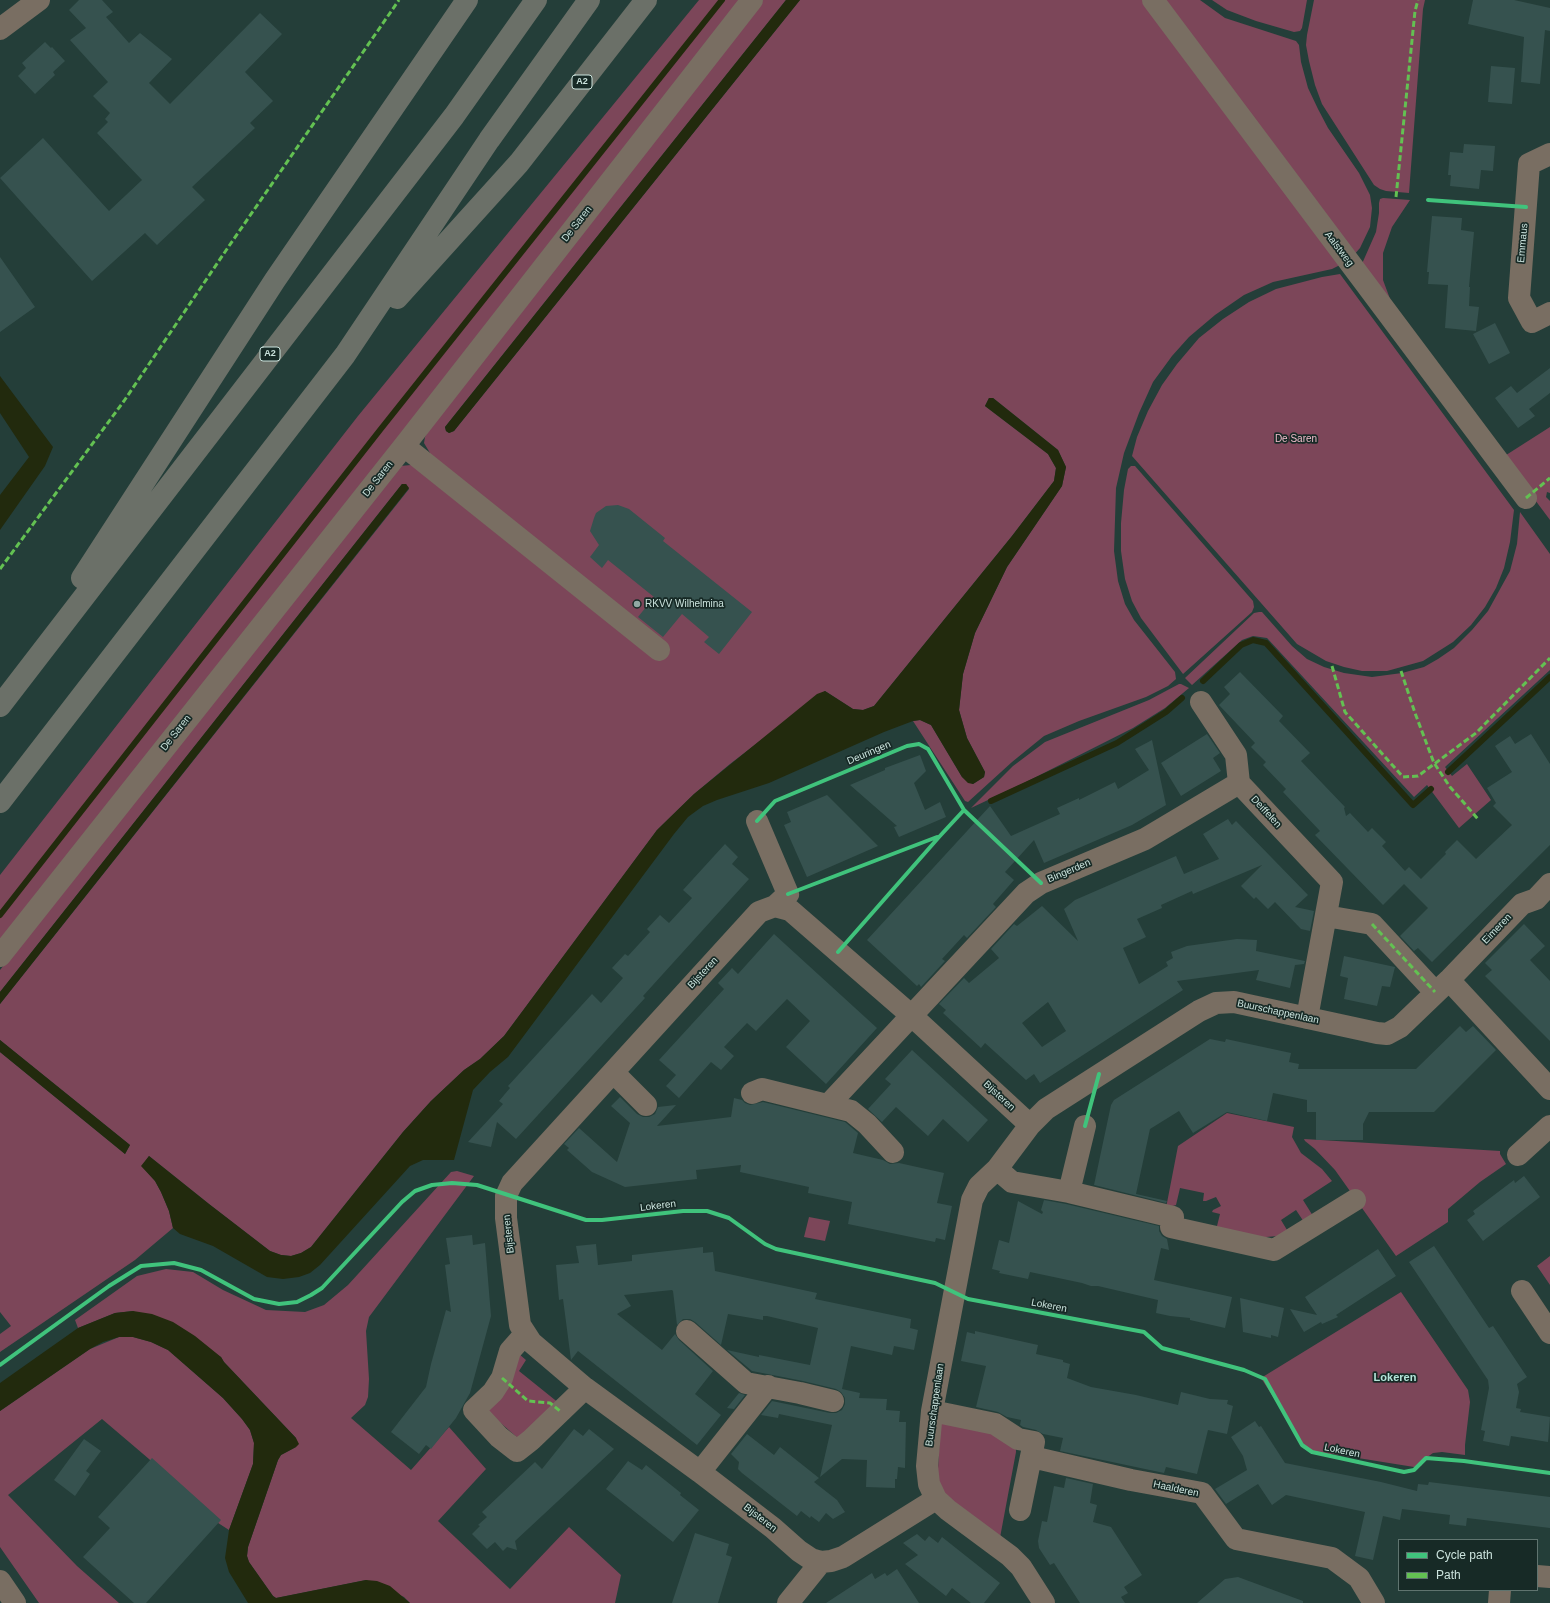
<!DOCTYPE html>
<html>
<head>
<meta charset="utf-8">
<style>
	body { margin:0 }
	#map { position:relative; width:1550px; height:1603px; overflow:hidden; background:#243e39; font-family:Arial,sans-serif }
	canvas { display:block }
	.legend { position:absolute; left:1398px; top:1539px; width:140px; height:52px; box-sizing:border-box; background:#172a26; border:1px solid #5f746f; margin:0; padding:5px 7px; list-style:none; font-size:12px; color:#cbe3dd }
	.legend li { display:flex; align-items:center; gap:8px; height:20px }
	.legend b { width:20px; border:1px solid #5f746f }
</style>
</head>
<body>
<div id="map">
<canvas width="1550" height="1603"></canvas>
<ul class="legend">
<li><b style="height:5px;background:#40c37c"></b>Cycle path</li>
<li><b style="height:5px;background:#63c152"></b>Path</li>
</ul>
</div>
<script>
const ctx = document.querySelector('canvas').getContext('2d');
ctx.lineJoin = 'round';
function fillPath(path, color) { ctx.fillStyle = color; ctx.fill(path, 'evenodd'); }
const poly = rows => new Path2D(rows.map(r => 'M' + r).join(''));
function strokePath(path, color, width, dash) { ctx.strokeStyle = color; ctx.lineWidth = width; ctx.lineCap = dash ? 'butt' : 'round'; ctx.setLineDash(dash || []); ctx.stroke(path); }
function write(font, color, halo, rows, align = 'center') {
  ctx.font = font + ' Arial,sans-serif'; ctx.lineWidth = 3.5; ctx.setLineDash([]); ctx.textBaseline = 'middle'; ctx.strokeStyle = halo; ctx.fillStyle = color; for (const [text, x, y, turn = 0] of rows) {
    ctx.save(); ctx.translate(x, y); ctx.rotate((+turn || 0) * Math.PI / 180); ctx.textAlign = isNaN(turn) ? turn : align; if (halo) ctx.strokeText(text, 0, 0); ctx.fillText(text, 0, 0); ctx.restore();
  }
}
fillPath(poly([
	[699,0,743,0,0,942,0,875,358,416],
	[763,0,786,0,445,427,446,431,449,433,454,431,800,0,1146,0,1340,265,1332,269,1273,282,1244,295,1215,315,1189,337,1172,356,1153,382,1139,413,1124,453,1116,488,1114,551,1118,581,1125,604,1134,620,1175,672,1176,679,1168,686,1146,697,1079,721,1044,736,1012,762,968,802,965,801,913,721,920,720,931,725,962,777,973,784,984,777,985,772,967,738,959,710,963,674,975,633,1007,567,1062,486,1066,467,1058,450,993,398,989,398,985,406,1048,454,1056,468,1054,481,1012,536,874,706,863,710,853,709,825,691,730,764,694,794,657,830,504,1036,480,1059,464,1070,431,1101,403,1132,311,1247,301,1253,291,1256,281,1255,270,1251,209,1204,149,1156,142,1166,155,1181,161,1192,169,1211,173,1228,135,1260,0,1352,0,1334,11,1326,0,1312,0,1052,125,1154,130,1145,0,1040,0,1004,409,489,406,484,402,484,0,992,0,970,395,471,400,466,411,465,430,453,424,443,425,437,429,429],
	[1160,0,1200,0,1225,18,1296,41,1299,45,1301,62,1308,88,1318,109,1328,128,1359,173,1370,195,1372,208,1370,227,1360,248,1353,256],
	[1212,0,1307,0,1302,28,1300,31,1294,32,1256,21,1227,10],
	[1314,0,1425,0,1423,9,1409,193,1386,191,1380,189,1374,185,1322,104,1315,85,1309,61,1306,45,1307,35],
	[1383,198,1410,200,1392,227,1383,253,1383,280,1396,315,1361,266,1376,232,1379,213,1379,203,1380,199],
	[1340,274,1514,510,1510,542,1504,568,1496,588,1485,607,1471,625,1453,642,1423,661,1387,671,1362,671,1344,667,1326,661,1297,644,1132,456,1137,437,1148,411,1162,385,1177,364,1199,338,1223,319,1249,302,1276,289,1322,277],
	[1550,427,1550,493,1547,492,1546,497,1550,501,1550,520,1503,457],
	[1131,466,1135,466,1253,601,1254,607,1252,612,1183,674,1141,618,1132,601,1125,579,1121,551,1121,523,1124,490,1128,469],
	[1520,512,1550,554,1550,670,1445,767,1452,776,1467,764,1491,800,1459,828,1427,785,1414,797,1267,638,1253,636,1242,640,1192,685,1185,678,1254,613,1259,612,1262,612,1292,646,1307,659,1324,667,1344,673,1372,677,1402,673,1424,667,1438,659,1454,648,1472,630,1488,611,1510,571,1517,544],
	[1179,684,1181,684,1189,688,1165,708,1133,728,1024,783,971,808,1013,766,1045,742,1149,700],
	[1227,1113,1294,1127,1292,1137,1301,1153,1322,1169,1332,1181,1303,1200,1313,1216,1304,1222,1296,1210,1281,1220,1290,1235,1266,1237,1264,1242,1216,1230,1220,1214,1212,1212,1213,1210,1221,1206,1216,1197,1206,1201,1203,1201,1204,1193,1180,1188,1176,1205,1166,1208,1178,1146],
	[1304,1139,1500,1151,1500,1154,1506,1164,1480,1182,1448,1209,1448,1222,1396,1256,1335,1170,1315,1149,1305,1141],
	[457,1171,474,1176,369,1317,366,1331,369,1379,368,1397,365,1405,351,1418,411,1470,449,1427,486,1469,438,1521,510,1589,569,1527,621,1575,615,1603,410,1603,404,1597,366,1580,276,1598,273,1596,249,1562,247,1556,248,1547,278,1460,281,1455,296,1447,296,1438,224,1362,221,1357,133,1311,115,1313,78,1328,75,1320,137,1276,166,1269,193,1272,223,1290,266,1310,305,1312,324,1305,348,1285,451,1172],
	[809,1217,830,1221,825,1241,804,1237],
	[1550,1256,1550,1285,1537,1266],
	[1401,1292,1468,1390,1470,1402,1465,1445,1465,1455,1442,1452,1433,1453,1426,1458,1421,1466,1414,1467,1333,1454,1316,1454,1307,1450,1261,1378],
	[119,1337,133,1337,151,1342,168,1350,223,1398,242,1419,250,1430,254,1443,253,1464,229,1530,215,1521,149,1459,102,1419,8,1495,77,1566,119,1603,39,1603,0,1547,0,1411,90,1349],
	[519,1354,526,1360,519,1371,560,1404,520,1440,487,1411],
	[941,1416,1015,1429,1016,1452,999,1543,943,1494,937,1486]
]), '#7c4659');
fillPath(poly([
	[786,0,800,0,454,431,449,433,446,431,445,427],
	[0,376,53,447,45,466,0,530,0,495,29,457,0,413],
	[989,398,993,398,1058,450,1066,467,1062,486,1007,567,975,633,963,674,959,710,967,738,985,772,984,777,973,784,968,783,962,777,931,725,920,720,913,721,884,732,769,783,717,800,703,806,688,817,674,834,508,1057,490,1072,473,1090,454,1160,423,1160,410,1166,320,1265,310,1273,299,1277,283,1279,267,1277,213,1246,180,1234,173,1228,169,1211,161,1192,155,1181,141,1166,149,1156,209,1204,270,1251,281,1255,291,1256,301,1253,311,1247,403,1132,431,1101,464,1070,480,1059,504,1036,657,830,694,794,817,694,825,691,853,709,863,710,874,706,1012,536,1054,481,1056,468,1048,454,985,406],
	[402,484,406,484,409,488,0,1004,0,992],
	[0,1040,130,1145,125,1154,0,1052],
	[133,1311,152,1314,173,1322,195,1336,221,1357,224,1362,296,1438,299,1444,296,1447,281,1455,278,1460,248,1547,247,1556,249,1562,273,1596,276,1598,366,1580,377,1581,390,1586,410,1603,248,1603,229,1572,225,1558,229,1530,253,1464,254,1443,250,1430,242,1419,223,1398,168,1350,151,1342,133,1337,119,1337,103,1342,90,1349,0,1411,0,1383,78,1328,115,1313]
]), '#222a0d');
strokePath(poly([
	[1203,681,1241,645,1253,640,1266,643,1413,805,1431,789],
	[1448,772,1550,677],
	[991,801,1117,743,1166,712,1182,698],
	[0,915,380,430,722,0]
]), '#222a0d', 6);
fillPath(poly([
	[79,0,102,0,113,12,106,17,129,43,140,33,172,59,149,83,170,104,260,13,282,34,245,72,273,101,250,123,255,128,192,187,205,200,157,245,145,233,92,281,0,178,43,138,109,211,142,180,97,133,108,122,105,119,110,113,93,96,108,82,70,40,86,28,69,10],
	[1473,0,1514,0,1550,8,1550,31,1545,30,1540,84,1521,82,1524,37,1468,24],
	[45,42,51,48,52,47,65,61,53,72,55,75,35,94,18,76,26,68,22,63],
	[1491,66,1515,68,1512,104,1488,102],
	[1464,144,1495,146,1493,171,1481,170,1479,189,1450,186,1451,175,1448,175,1450,152,1463,153],
	[1432,216,1462,218,1461,230,1474,232,1469,287,1470,287,1469,306,1479,307,1476,331,1445,328,1448,285,1428,284,1429,272,1427,272],
	[0,257,35,307,0,332],
	[1495,323,1510,353,1489,364,1473,334],
	[1550,368,1550,393,1529,409,1535,416,1518,428,1495,398,1511,386,1517,393],
	[618,505,629,509,665,538,663,541,752,612,719,654,704,642,709,637,682,614,663,637,638,617,654,597,608,560,602,568,590,557,599,545,590,531,594,518,596,513,606,506],
	[1240,672,1283,716,1279,721,1310,753,1301,761,1345,807,1344,808,1346,816,1350,813,1368,832,1372,828,1386,842,1382,846,1405,871,1409,867,1421,879,1446,854,1445,852,1457,840,1476,859,1512,825,1493,806,1496,803,1487,788,1512,772,1495,746,1510,736,1515,744,1531,734,1550,764,1550,845,1432,962,1418,948,1414,951,1400,936,1428,908,1404,884,1383,905,1315,835,1320,831,1283,792,1286,789,1263,765,1266,762,1251,747,1255,743,1219,705,1230,694,1224,687],
	[1207,734,1220,753,1213,758,1221,771,1181,796,1161,763],
	[1152,740,1166,805,1132,825,1044,863,1034,840,1005,872,1014,880,993,904,996,907,967,938,964,935,942,959,945,961,921,987,919,984,917,986,867,940,990,806,1011,836,1060,814,1057,808,1079,798,1079,800,1115,782,1118,789,1149,770,1135,749],
	[920,755,926,771,914,783,925,810,940,802,946,817,899,837,894,827,897,826,850,785,885,770,885,768],
	[827,795,878,846,807,877,784,825,791,822,787,812],
	[1228,819,1232,825,1236,821,1308,895,1295,907,1314,911,1310,931,1301,929,1275,902,1268,909,1256,897,1254,899,1241,886,1262,865,1193,894,1192,891,1161,905,1162,908,1137,919,1146,937,1123,948,1139,984,1168,966,1166,962,1173,958,1171,952,1187,946,1237,939,1257,940,1256,951,1305,961,1304,964,1295,965,1290,988,1256,980,1259,970,1177,981,1183,990,1040,1083,1034,1074,1026,1080,985,1043,981,1048,943,1013,946,1010,939,1004,964,978,969,983,999,958,991,949,1014,924,1017,926,1042,906,1078,941,1064,909,1075,900,1176,856,1184,874,1219,859,1203,834],
	[1048,1002,1066,1031,1042,1047,1022,1023],
	[725,844,738,857,732,864,749,879,643,996,645,998,516,1139,497,1122,491,1147,468,1142,503,1104,499,1101,510,1088,508,1086,592,994,601,1003,623,978,612,968,625,954,628,956,650,932,647,929,660,915,669,923,692,898,683,890],
	[1524,924,1545,946,1530,960,1550,981,1550,1041,1485,976,1492,970,1485,963],
	[774,934,877,1028,826,1084,786,1047,810,1021,787,999,756,1031,747,1023,724,1047,734,1056,721,1070,711,1062,679,1098,666,1086,676,1075,659,1060,724,989,718,983,732,968,738,974],
	[1344,956,1395,967,1390,987,1382,986,1377,1006,1344,999,1348,978,1340,976],
	[1460,1026,1466,1032,1473,1026,1496,1050,1434,1112,1369,1112,1363,1124,1363,1140,1316,1140,1316,1112,1307,1112,1307,1100,1273,1093,1267,1121,1227,1112,1193,1133,1179,1111,1150,1129,1136,1194,1167,1201,1166,1203,1094,1185,1111,1105,1114,1100,1210,1039,1225,1042,1226,1039,1291,1053,1289,1062,1299,1064,1298,1069,1416,1069],
	[912,1050,988,1120,968,1142,943,1119,928,1136,896,1107,882,1122,868,1109,891,1084,885,1079],
	[620,1097,637,1114,643,1117,649,1117,655,1114,658,1107,676,1105,657,1126,731,1117,734,1098,742,1100,745,1103,750,1105,763,1102,845,1122,858,1133,853,1153,883,1160,890,1164,899,1163,944,1173,937,1203,952,1206,945,1240,936,1238,935,1242,848,1224,852,1202,808,1193,809,1187,740,1172,741,1165,696,1170,697,1179,625,1187,592,1172,567,1150,569,1148,564,1144,579,1128,617,1162,630,1123,611,1106],
	[1524,1176,1540,1197,1483,1241,1467,1220,1475,1214,1473,1211,1514,1180,1515,1183],
	[1044,1200,1066,1204,1159,1226,1159,1231,1162,1236,1167,1239,1169,1250,1161,1248,1154,1280,1232,1297,1225,1328,1190,1320,1190,1318,1170,1316,1156,1313,1158,1300,1098,1286,1091,1286,1082,1283,1030,1272,1028,1279,999,1273,1000,1271,992,1269,999,1240,1009,1243,1018,1201,1042,1214,1043,1212,1041,1210],
	[472,1235,473,1245,485,1243,491,1316,470,1393,456,1418,431,1449,426,1445,419,1454,391,1432,426,1387,431,1364,446,1310,451,1312,445,1265,450,1264,446,1238],
	[596,1244,598,1265,632,1261,632,1255,703,1247,703,1253,713,1252,715,1271,817,1293,815,1299,911,1319,910,1328,918,1330,914,1350,894,1346,892,1355,851,1346,842,1389,860,1393,859,1398,887,1399,886,1410,900,1411,899,1422,906,1422,905,1468,898,1467,897,1479,895,1479,895,1488,866,1487,867,1460,842,1459,820,1477,832,1425,779,1414,778,1418,761,1415,772,1401,830,1413,836,1413,842,1410,845,1404,845,1398,841,1392,836,1389,803,1381,752,1371,727,1350,759,1357,759,1355,810,1365,818,1328,767,1316,763,1316,763,1320,728,1314,721,1345,695,1322,690,1319,683,1319,677,1325,673,1291,672,1290,624,1295,631,1306,617,1314,662,1350,675,1334,679,1340,713,1371,695,1394,721,1415,697,1445,578,1351,571,1360,563,1299,559,1300,556,1265,579,1263,576,1246],
	[1434,1246,1489,1328,1493,1326,1527,1377,1517,1384,1519,1392,1516,1408,1521,1409,1520,1412,1550,1417,1548,1442,1511,1436,1509,1446,1483,1441,1485,1431,1481,1430,1489,1388,1488,1380,1409,1262],
	[1378,1249,1396,1276,1336,1315,1338,1317,1322,1324,1321,1322,1304,1332,1290,1309,1317,1315,1305,1297],
	[1240,1298,1284,1308,1278,1337,1271,1335,1271,1338,1243,1332],
	[975,1331,1038,1345,1036,1354,1063,1360,1063,1362,1070,1364,1067,1378,1091,1387,1136,1395,1178,1405,1181,1392,1210,1399,1228,1400,1227,1404,1233,1406,1227,1434,1208,1430,1197,1474,1166,1467,1164,1473,1060,1451,1063,1438,1043,1434,1036,1430,1023,1427,1020,1425,1021,1420,1007,1417,998,1412,976,1407,986,1366,961,1361,967,1332,975,1334],
	[739,1393,745,1395,734,1409,727,1408],
	[1255,1421,1259,1427,1261,1426,1285,1463,1381,1482,1417,1491,1418,1484,1428,1485,1429,1482,1550,1497,1550,1528,1467,1518,1466,1526,1449,1524,1450,1515,1402,1509,1400,1520,1383,1516,1373,1560,1355,1556,1365,1512,1286,1495,1272,1505,1258,1484,1226,1504,1215,1489,1247,1470,1243,1456,1231,1437],
	[574,1429,583,1436,589,1429,614,1449,515,1541,517,1550,507,1547,503,1551,495,1542,487,1549,472,1534,480,1526,478,1525,487,1517,482,1512,535,1462,542,1469],
	[747,1434,774,1455,780,1447,819,1478,814,1482,837,1500,845,1512,833,1519,826,1513,819,1522,811,1516,810,1518,801,1511,797,1516,742,1473,738,1469,739,1462,731,1454],
	[84,1439,101,1451,86,1471,90,1474,75,1496,54,1480],
	[152,1458,221,1520,146,1603,134,1603,83,1557,110,1528,98,1517],
	[628,1461,642,1470,646,1465,681,1493,680,1495,699,1510,673,1542,606,1489],
	[1066,1478,1093,1484,1090,1503,1097,1505,1093,1522,1111,1527,1142,1575,1124,1587,1128,1593,1121,1597,1125,1603,1080,1603,1054,1563,1050,1565,1039,1548,1038,1541,1042,1521,1047,1522,1054,1486,1064,1488],
	[695,1533,729,1544,726,1555,732,1557,718,1603,672,1603],
	[917,1534,925,1541,929,1536,938,1543,942,1537,1000,1583,984,1603,971,1603,952,1588,946,1596,905,1564,918,1555,903,1543],
	[897,1569,919,1603,826,1603,872,1573,875,1579,885,1573,887,1576],
	[1238,1577,1303,1601,1303,1603,1197,1603,1225,1579]
]), '#36524f');
strokePath(poly([
	[1153,0,1526,498],
	[0,29,39,0],
	[1550,154,1529,164,1519,298,1532,322,1550,313],
	[404,446,659,650],
	[1201,702,1236,755,1239,783,1332,882,1307,1018],
	[757,821,788,894,775,906,759,912,512,1183,506,1196,506,1218,520,1325,531,1342,585,1388,700,1472,773,1528,799,1551,811,1559,821,1562,831,1561,843,1557,936,1499],
	[775,906,790,910,912,1016,1030,1125],
	[1326,916,1372,924,1435,992],
	[0,956,404,446,752,0],
	[1449,980,1550,1089],
	[613,1072,646,1105],
	[752,1093,762,1089,851,1111,867,1124,893,1152],
	[829,1104,1026,893,1041,883,1145,839,1239,783],
	[1518,1155,1550,1126],
	[997,1169,1012,1182,1069,1192,1173,1217,1171,1227,1274,1250,1355,1200],
	[1069,1192,1085,1126],
	[1522,1291,1550,1333],
	[687,1331,746,1383,800,1393,833,1401],
	[525,1334,510,1351,502,1378,493,1392,474,1410,499,1437,517,1451,531,1440,585,1388],
	[932,1411,995,1424,1018,1439,1034,1442,1020,1510],
	[1032,1457,1131,1480,1202,1493,1236,1539,1332,1558,1359,1578,1374,1603],
	[700,1472,768,1386],
	[1537,1576,1550,1577],
	[0,1581,15,1603],
	[788,1603,821,1562],
	[1044,1603,1021,1567,1010,1556,948,1510,936,1499,929,1484,927,1466,932,1411,972,1200,979,1186,997,1169,1030,1125,1046,1109,1199,1011,1216,1003,1234,1002,1377,1033,1387,1034,1400,1027,1449,980,1522,904,1536,899,1550,884],
	[1499,1603,1500,1590]
]), '#796e62', 22);
strokePath(poly([
	[397,298,519,163,646,0],
	[82,578,275,280,467,0],
	[0,706,454,116,536,0],
	[0,802,345,355,489,140,589,0]
]), '#6b7068', 22);
strokePath(poly([
	[1396,197,1415,11,1418,0],
	[1526,498,1550,478],
	[0,569,124,401,229,246,399,0],
	[1332,666,1345,712,1403,777,1418,776,1476,733,1550,658],
	[1401,671,1415,713,1434,763,1450,787,1478,819],
	[1372,924,1435,992],
	[502,1378,528,1401,550,1403,560,1411]
]), '#63c152', 3, [6, 3]);
strokePath(poly([
	[1428,200,1526,207],
	[757,821,775,801,907,746,919,744,928,749,964,810,1041,883],
	[788,894,937,837],
	[838,952,939,837,964,810],
	[1085,1126,1099,1074],
	[0,1365,109,1286,141,1266,174,1263,201,1270,254,1299,279,1304,297,1302,311,1295,322,1288,402,1202,415,1191,432,1185,452,1183,477,1185,586,1220,602,1220,683,1211,707,1211,729,1218,765,1244,776,1249,935,1283,968,1299,1144,1332,1162,1348,1244,1370,1265,1379,1302,1445,1312,1452,1404,1472,1414,1470,1426,1458,1464,1461,1550,1473]
]), '#40c37c', 4);
for (const [x, y, r, color] of [
	[637,604,4,"#91a9a4"]
]) { const dot = new Path2D(); dot.arc(x, y, r, 0, 2 * Math.PI); ctx.fillStyle = color; ctx.fill(dot); strokePath(dot, '#172a26', 1.5); }
for (const [x, y, w] of [
	[582,82,20],
	[270,354,20]
]) { const box = new Path2D(); box.roundRect(x - w / 2, y - 7, w, 14, 3); ctx.fillStyle = '#172a26'; ctx.fill(box); strokePath(box, '#cbe3dd', 1); }
write('bold 9px', '#cbe3dd', null, [
	["A2",582,82],
	["A2",270,354]
]);
write('10px', '#cbe3dd', '#172a26', [
	["De Saren",577,224,-52],
	["Emmaus",1523,243,-85],
	["Aalstweg",1339,249,53],
	["De Saren",378,479,-52],
	["De Saren",176,733,-52],
	["Deuringen",869,753,-23],
	["Deiffelen",1266,812,47],
	["Bingerden",1069,871,-23],
	["Eimeren",1497,929,-46],
	["Bijsteren",703,973,-47],
	["Buurschappenlaan",1278,1012,12],
	["Bijsteren",999,1096,43],
	["Lokeren",658,1206,-7],
	["Bijsteren",509,1234,-96],
	["Lokeren",1049,1306,11],
	["Buurschappenlaan",935,1405,-82],
	["Lokeren",1342,1451,12],
	["Haalderen",1176,1489,12],
	["Bijsteren",760,1518,38]
]);
write('10px', '#f2becd', '#172a26', [
	["De Saren",1296,439]
]);
write('10px', '#cbe3dd', '#172a26', [
	["RKVV Wilhelmina",645,604]
], 'left');
write('bold 11px', '#b5e5da', '#172a26', [
	["Lokeren",1395,1378]
]);
</script>
</body>
</html>
